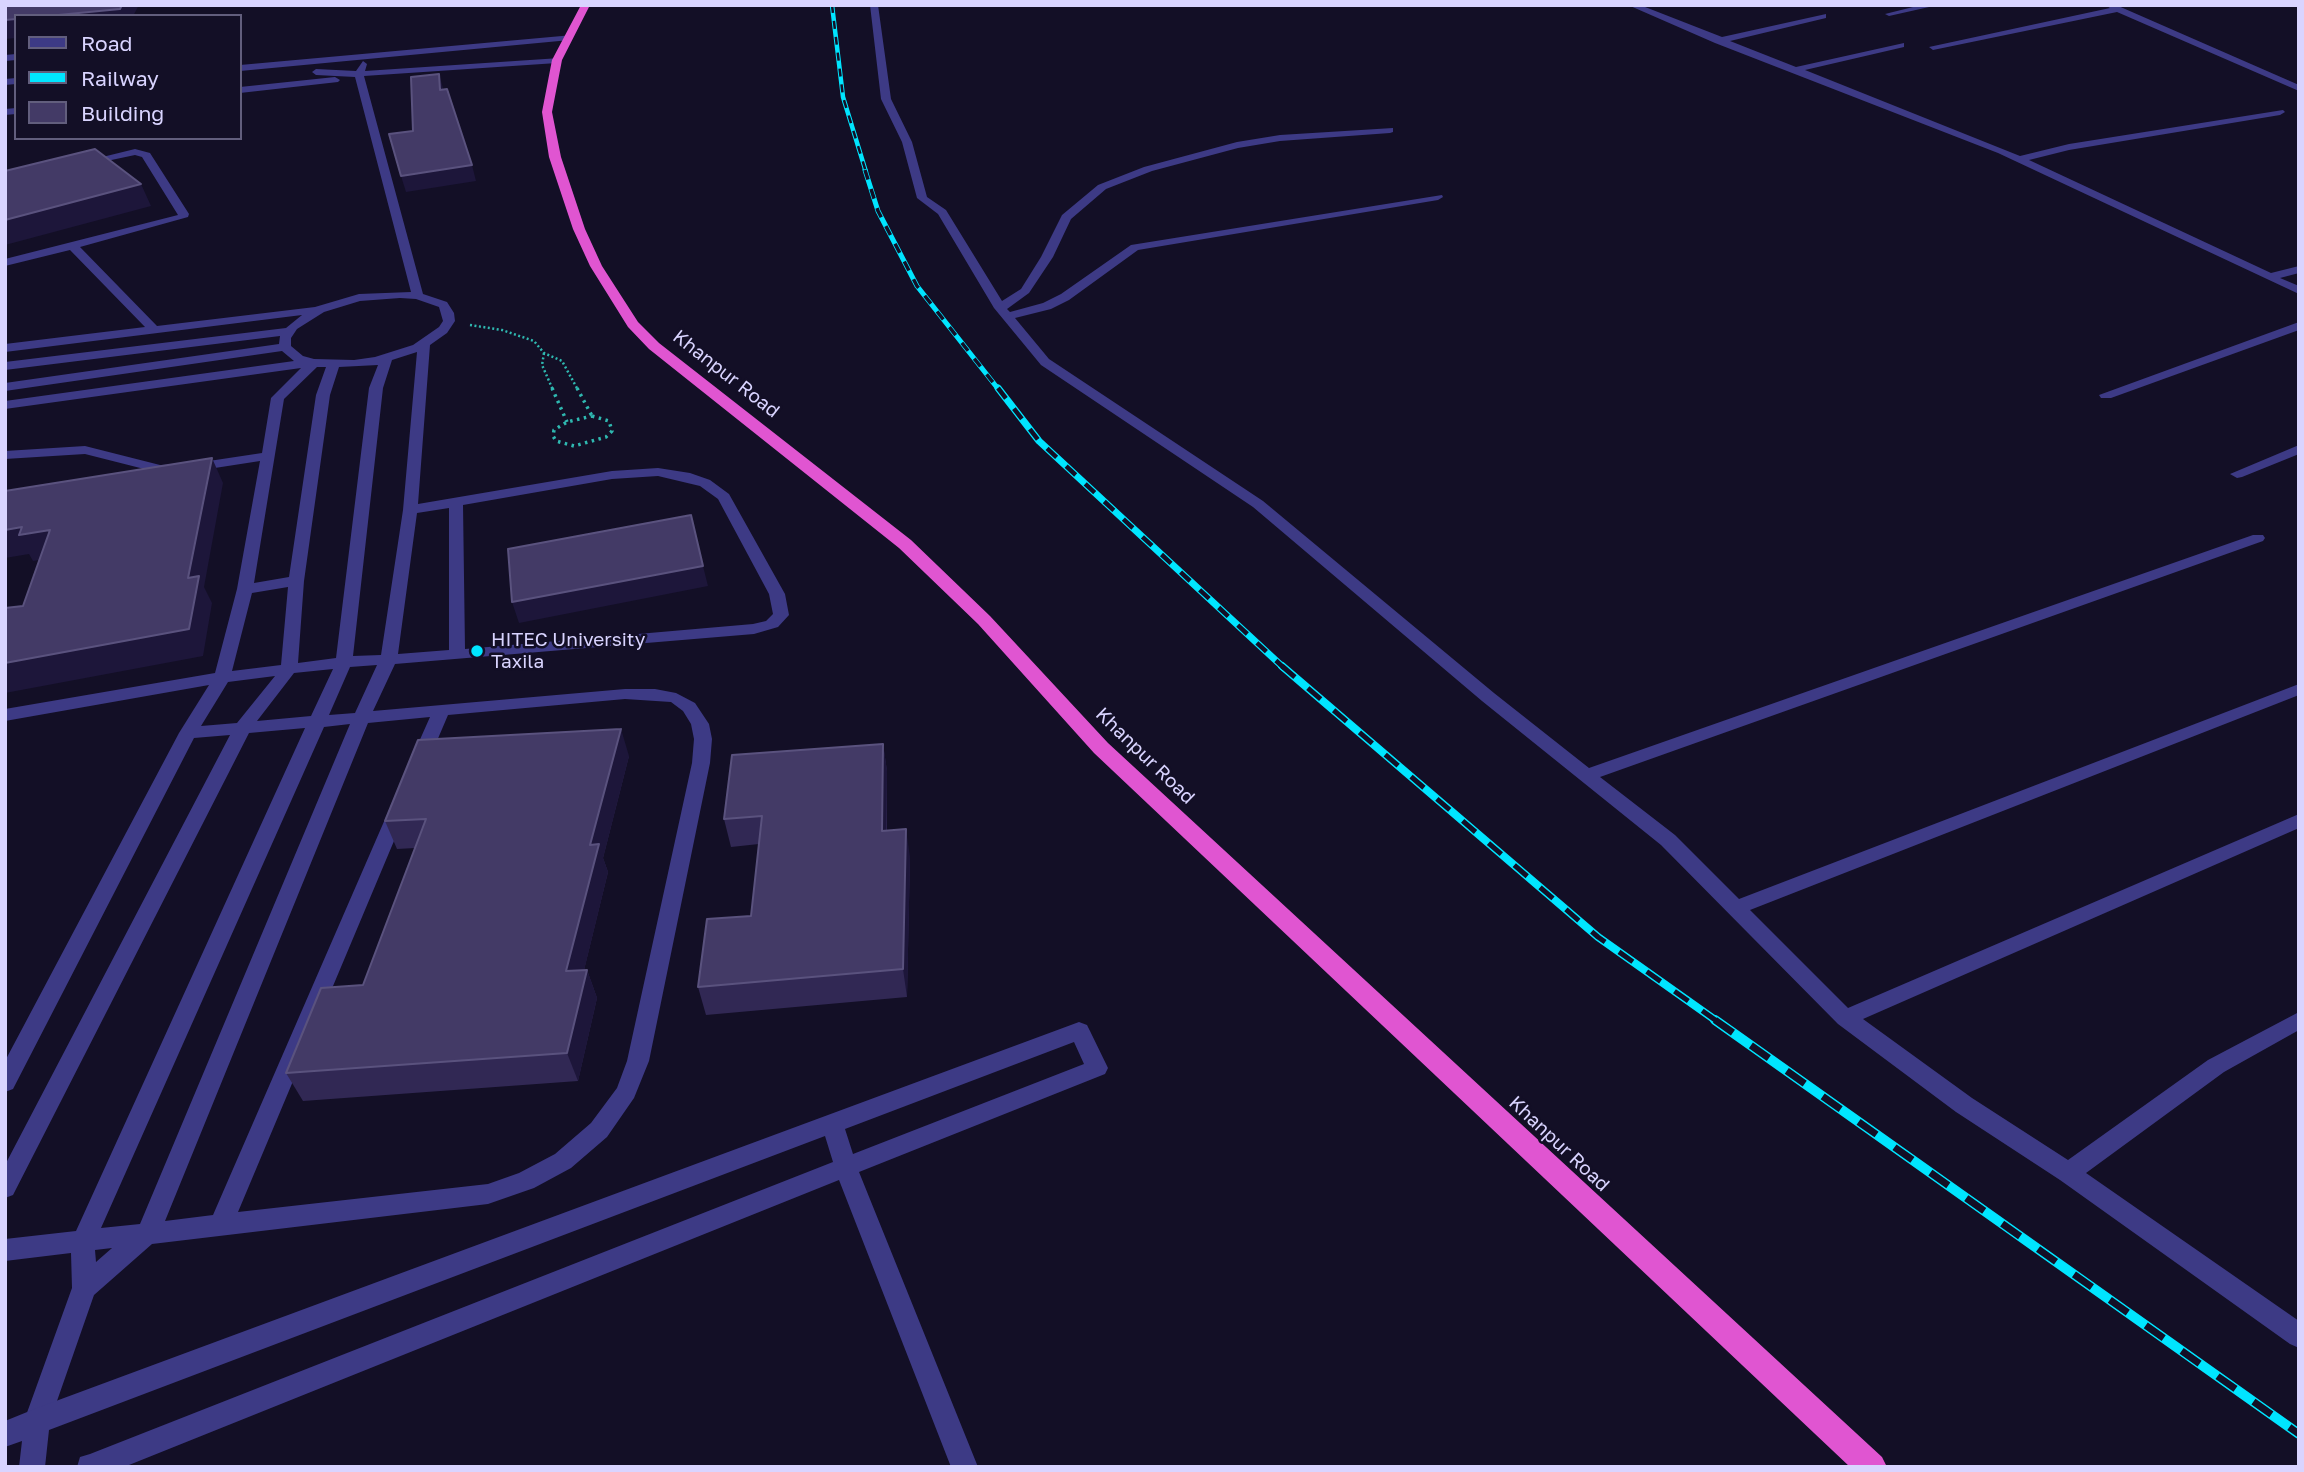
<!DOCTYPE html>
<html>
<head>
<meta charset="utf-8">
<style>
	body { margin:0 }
	#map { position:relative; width:2304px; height:1472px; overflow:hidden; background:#130f26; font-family:"Golos Text",sans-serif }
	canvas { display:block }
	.frame { position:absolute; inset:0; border:7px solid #d9d4ff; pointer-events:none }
	.legend { position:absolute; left:14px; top:14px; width:228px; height:126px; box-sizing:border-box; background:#130f26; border:2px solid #625e7d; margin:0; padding:9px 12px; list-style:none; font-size:21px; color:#d9d4ff }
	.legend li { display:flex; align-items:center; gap:14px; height:35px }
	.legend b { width:35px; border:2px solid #625e7d }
</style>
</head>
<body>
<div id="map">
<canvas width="2304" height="1472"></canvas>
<div class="frame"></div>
<ul class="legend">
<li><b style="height:9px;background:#3d3a85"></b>Road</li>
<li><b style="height:9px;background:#00e5ff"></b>Railway</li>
<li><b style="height:19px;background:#433a66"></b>Building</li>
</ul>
</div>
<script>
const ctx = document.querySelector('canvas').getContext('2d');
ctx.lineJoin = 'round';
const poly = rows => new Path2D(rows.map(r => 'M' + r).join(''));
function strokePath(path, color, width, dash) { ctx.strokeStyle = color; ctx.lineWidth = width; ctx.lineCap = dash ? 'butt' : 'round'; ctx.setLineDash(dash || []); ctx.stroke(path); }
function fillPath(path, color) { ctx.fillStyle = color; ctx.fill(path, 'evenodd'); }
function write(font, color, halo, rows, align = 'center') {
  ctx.font = font + ' "Golos Text",sans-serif'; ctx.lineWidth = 5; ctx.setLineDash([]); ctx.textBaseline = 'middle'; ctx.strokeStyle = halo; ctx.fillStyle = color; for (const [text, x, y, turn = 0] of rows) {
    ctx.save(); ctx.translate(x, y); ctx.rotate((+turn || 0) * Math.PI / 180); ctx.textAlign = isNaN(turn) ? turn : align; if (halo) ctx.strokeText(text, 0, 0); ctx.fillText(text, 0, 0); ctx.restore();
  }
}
strokePath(poly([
	[470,325,502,330,534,341,544,353,562,361,578,390],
	[544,353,542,365,553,390]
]), '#2fb8b0', 2.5, [2, 2.5]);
strokePath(poly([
	[552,388,567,422],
	[577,388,592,416],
	[592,416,609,421,612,431,606,437,574,446,556,441,553,436,554,430,567,422,592,416]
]), '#2fb8b0', 3.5, [2.5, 4.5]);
fillPath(poly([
	[573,35,570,40,240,71,240,65,573,35],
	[16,54,16,60,5,61,5,55,16,54],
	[560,58,561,60,557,63,364,76,423,294,447,302,454,313,455,321,447,333,430,345,418,504,612,471,658,468,690,473,710,480,729,494,785,594,789,615,778,627,754,634,395,664,373,711,625,689,655,689,676,693,695,703,709,724,712,739,710,763,649,1061,634,1098,607,1137,571,1168,534,1188,488,1204,152,1244,94,1295,50,1421,46,1430,37,1434,28,1430,24,1421,72,1288,71,1253,5,1261,5,1239,76,1231,305,728,249,733,13,1195,5,1198,5,1165,230,735,194,738,13,1089,5,1092,5,1061,179,733,209,685,5,721,5,709,215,673,237,589,260,461,189,472,160,473,85,454,5,459,5,451,85,446,160,465,189,464,262,453,271,398,301,368,5,409,5,401,294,361,282,351,5,391,5,383,279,344,280,336,5,370,5,362,286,328,302,315,5,352,5,344,145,327,70,250,5,266,5,259,178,215,142,157,135,155,83,166,78,163,135,149,150,153,189,214,188,217,80,247,157,326,315,307,359,294,411,292,355,77,316,75,312,72,316,69,356,71,363,61,367,64,365,71,560,58],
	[400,298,416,299,439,307,443,321,439,327,413,345,375,357,354,360,314,359,303,356,291,346,291,338,297,329,324,312,360,301,400,298],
	[417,352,403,510,381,655,353,656,383,388,392,360,417,352],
	[378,365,369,388,336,658,298,663,304,581,330,395,339,367,378,365],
	[317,367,326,367,316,395,289,577,254,583,284,399,317,367],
	[658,476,700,486,718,499,769,594,773,614,766,621,753,624,465,649,463,505,612,479,658,476],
	[449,508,449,650,398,654,417,513,449,508],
	[288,587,281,665,232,671,252,593,288,587],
	[377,665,355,713,329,715,350,667,377,665],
	[333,669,311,716,257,721,294,673,333,669],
	[275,676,237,723,201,726,228,682,275,676],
	[625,699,671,702,683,711,691,724,694,739,692,763,627,1061,617,1088,591,1123,555,1154,519,1173,488,1184,238,1212,407,810,405,805,398,804,391,805,389,810,213,1215,165,1221,368,723,430,717,410,762,419,768,428,762,448,715,625,699],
	[350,724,140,1224,101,1228,324,727,350,724],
	[112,1248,96,1262,95,1250,112,1248],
	[335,77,340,80,338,82,240,93,240,87,335,77],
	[16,78,16,84,5,85,5,79,16,78],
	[16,108,16,114,5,115,5,109,16,108]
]), '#3d3a85');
fillPath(poly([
	[870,5,878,5,891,99,912,142,927,197,946,210,1002,301,1021,289,1041,257,1062,215,1098,185,1144,167,1237,142,1280,135,1393,128,1393,132,1390,133,1280,141,1238,148,1152,171,1106,189,1071,219,1053,257,1029,293,1007,309,1010,312,1043,303,1061,294,1131,245,1442,195,1443,197,1438,200,1138,250,1069,300,1051,309,1015,318,1049,359,1263,501,1494,693,1589,768,2253,535,2263,535,2265,538,2263,541,1600,777,1675,835,1739,899,2299,684,2299,695,1750,910,1848,1008,2299,814,2299,828,1863,1019,1972,1098,2068,1160,2208,1060,2299,1012,2299,1030,2224,1072,2086,1173,2299,1321,2299,1348,2290,1344,2060,1180,1956,1112,1838,1024,1661,845,1482,701,1253,507,1041,365,994,308,938,214,917,198,902,142,881,99,870,5],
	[1628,5,1640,5,1722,37,1826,14,1826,18,1730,41,1796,67,1904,43,1904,47,1805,70,2020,156,2069,144,2283,110,2285,112,2280,115,2069,150,2029,160,2271,273,2299,266,2299,273,2280,278,2299,286,2299,294,1998,153,1715,43,1628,5],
	[1921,5,1938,5,1889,16,1885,14,1921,5],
	[2105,5,2116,5,2299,85,2299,91,2117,12,1933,50,1929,47,2110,8,2105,5],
	[2299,322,2299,330,2111,398,2101,398,2099,395,2299,322],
	[2299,445,2299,454,2242,477,2237,478,2230,474,2299,445],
	[1079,1022,1087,1025,1090,1031,1108,1068,1105,1074,859,1172,978,1467,951,1467,839,1180,124,1467,77,1467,80,1457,90,1454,833,1162,825,1136,49,1430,45,1467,19,1467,22,1441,5,1447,5,1421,37,1408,1079,1022],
	[1074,1042,1084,1064,853,1154,845,1129,1074,1042]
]), '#3d3a85');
fillPath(poly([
	[581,5,590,5,562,60,552,112,561,157,585,229,602,266,638,322,659,343,911,540,990,616,1108,743,1882,1457,1887,1467,1850,1467,1094,753,978,624,899,548,649,349,628,327,590,266,573,229,549,157,542,112,552,60,581,5]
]), '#e055d1');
const railFar4 = poly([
	[832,5,843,97,866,172]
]);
const railFar3 = poly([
	[865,170,878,211,917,286,999,390]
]);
const railFar2 = poly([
	[998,388,1039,441,1284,668]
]);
const railFar1 = poly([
	[1282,666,1598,937,1718,1022]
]);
const rail = poly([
	[1715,1020,2299,1434]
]);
strokePath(railFar4, '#00e5ff', 4.5);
strokePath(railFar3, '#00e5ff', 5);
strokePath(railFar2, '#00e5ff', 7);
strokePath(railFar1, '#00e5ff', 8);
strokePath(rail, '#00e5ff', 10);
strokePath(railFar4, '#130f26', 2.5, [8]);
strokePath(railFar3, '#130f26', 3.5, [10]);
strokePath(railFar2, '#130f26', 4.5, [13]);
strokePath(railFar1, '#130f26', 5, [17]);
strokePath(rail, '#130f26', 7, [22]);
fillPath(poly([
	[883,744,887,771,887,831,910,857,907,997,706,1015,698,987,751,916,759,844,731,847,724,819],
	[629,756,603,858,608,872,584,970,587,970,597,998,578,1081,303,1101,286,1073,363,985,415,848,397,849,385,821]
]), '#312854');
fillPath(poly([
	[122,5,139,5,133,16,48,16],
	[16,19,16,38,5,39,5,20],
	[439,74,443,88,444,104,440,90],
	[472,165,476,181,406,192,401,176],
	[141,184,151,206,5,245,5,220],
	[212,458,223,483,204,587,212,603,203,656,5,693,5,663,188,578],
	[22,527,50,530,64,556,33,561,29,554,5,558,5,530],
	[703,566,708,586,519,623,512,602],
	[621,729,629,756,603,858,608,872,577,999,566,971,590,845],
	[883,744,887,771,886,859,882,831],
	[906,829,910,857,907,997,903,969],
	[587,970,597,998,578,1081,567,1053]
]), '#1d163a');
const building = poly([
	[5,5,122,5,120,9,48,16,16,16,16,19,5,20,5,5],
	[439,74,440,90,447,89,472,165,401,176,389,134,413,131,411,77,439,74],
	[95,149,141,184,5,220,5,171,95,149],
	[212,458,188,578,199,576,189,629,5,663,5,608,23,606,50,530,19,535,22,527,5,530,5,491,212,458],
	[691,515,703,566,512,602,508,549,691,515],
	[621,729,590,845,599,844,566,971,587,970,567,1053,286,1073,321,988,363,985,426,819,385,821,418,740,621,729],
	[883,744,882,831,906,829,903,969,698,987,707,919,751,916,762,816,724,819,732,755,883,744]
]);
fillPath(building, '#433a66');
strokePath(building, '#5a527e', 2);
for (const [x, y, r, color] of [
	[477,651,7,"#00e5ff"]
]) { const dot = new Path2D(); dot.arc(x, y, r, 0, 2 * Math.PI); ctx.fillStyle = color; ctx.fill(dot); strokePath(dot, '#130f26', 2.5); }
write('19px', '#d9d4ff', '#130f26', [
	["Khanpur Road",726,374,38],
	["Khanpur Road",1145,756,44],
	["Khanpur Road",1559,1144,43]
]);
write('19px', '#d9d4ff', '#130f26', [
	["HITEC University",491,640],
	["Taxila",491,662]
], 'left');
</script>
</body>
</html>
